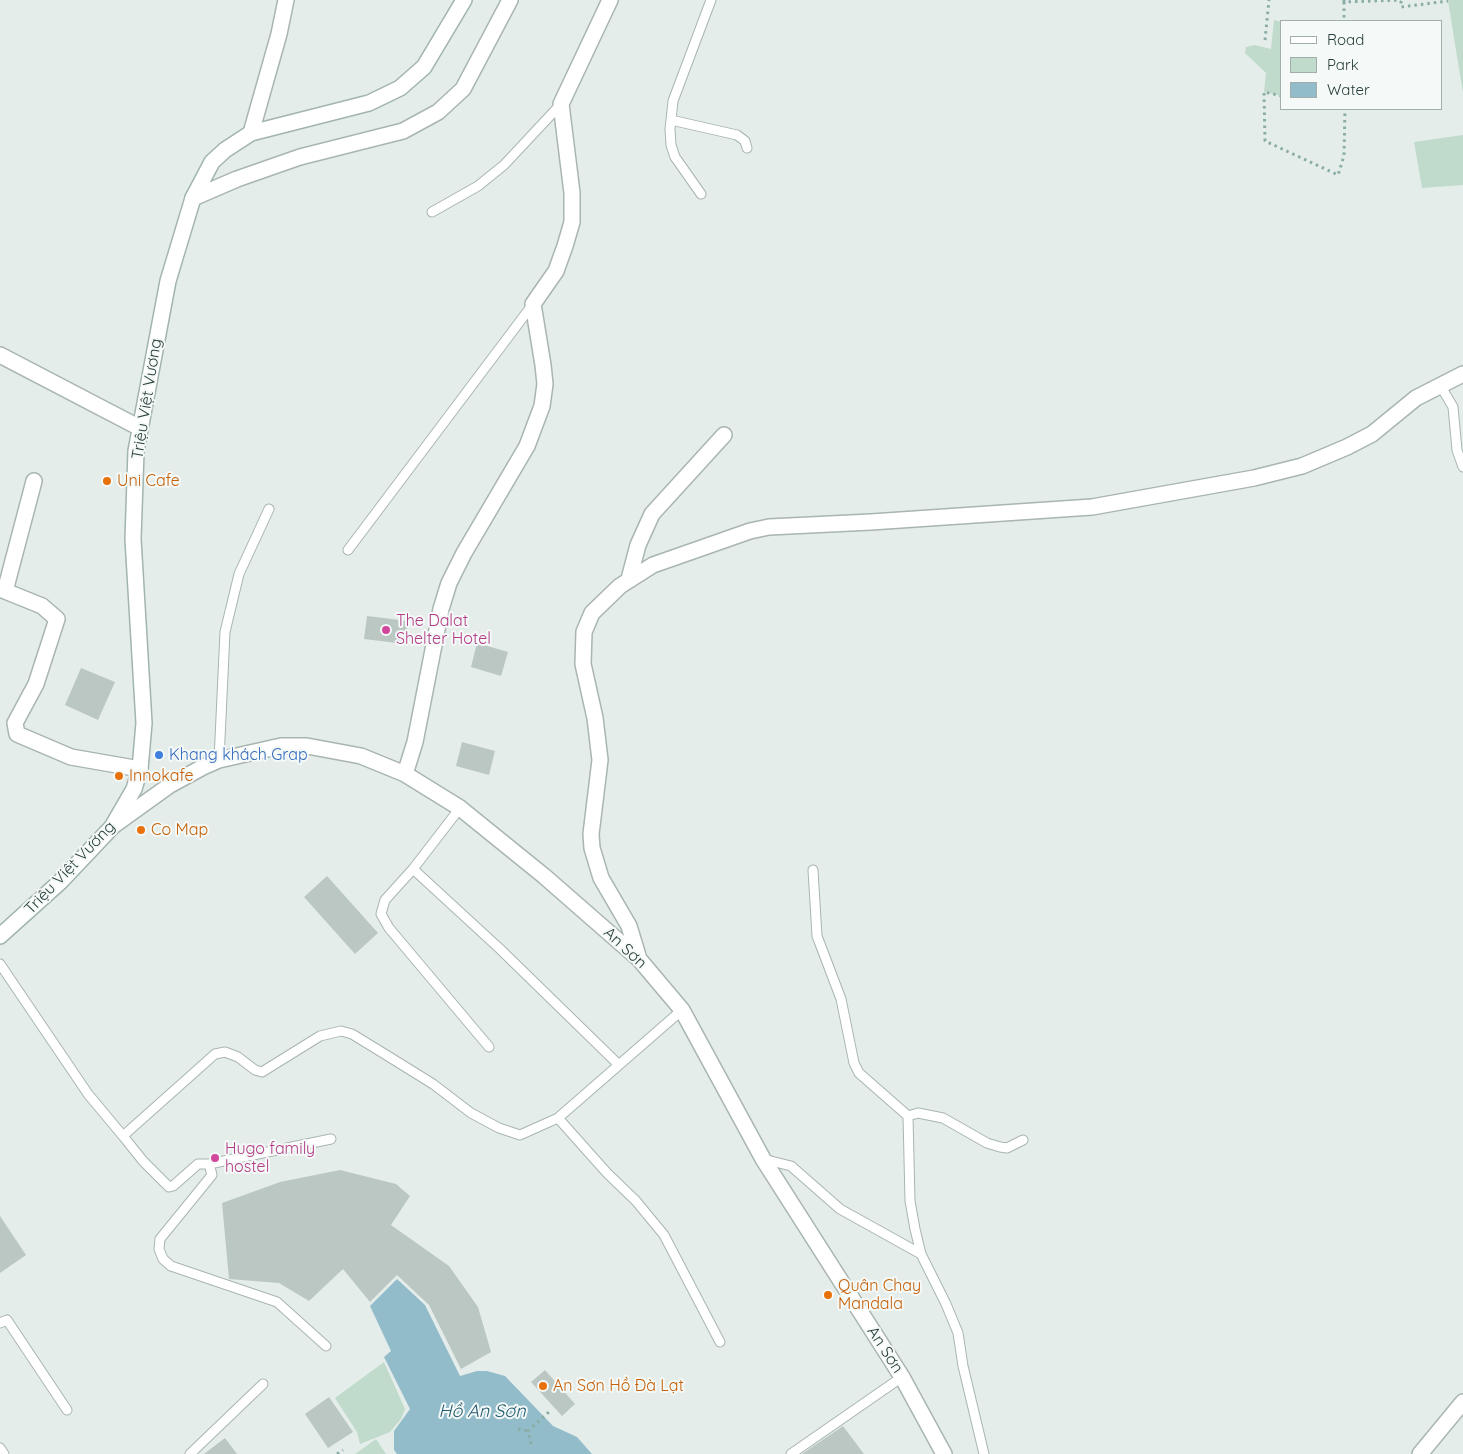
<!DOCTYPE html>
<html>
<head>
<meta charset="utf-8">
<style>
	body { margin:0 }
	#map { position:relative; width:1463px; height:1454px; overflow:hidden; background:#e5edea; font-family:Quicksand,sans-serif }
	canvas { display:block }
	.legend { position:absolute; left:1280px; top:20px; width:162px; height:90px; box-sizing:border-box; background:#f5f9f8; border:1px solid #a2aeac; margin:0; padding:6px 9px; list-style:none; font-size:15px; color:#263d39 }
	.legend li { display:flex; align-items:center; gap:10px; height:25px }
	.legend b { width:25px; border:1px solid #a2aeac }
</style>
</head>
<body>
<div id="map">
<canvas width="1463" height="1454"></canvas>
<ul class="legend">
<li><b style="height:6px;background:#fff"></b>Road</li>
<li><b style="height:14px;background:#c0dbcb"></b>Park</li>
<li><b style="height:14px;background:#93bccb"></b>Water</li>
</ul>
</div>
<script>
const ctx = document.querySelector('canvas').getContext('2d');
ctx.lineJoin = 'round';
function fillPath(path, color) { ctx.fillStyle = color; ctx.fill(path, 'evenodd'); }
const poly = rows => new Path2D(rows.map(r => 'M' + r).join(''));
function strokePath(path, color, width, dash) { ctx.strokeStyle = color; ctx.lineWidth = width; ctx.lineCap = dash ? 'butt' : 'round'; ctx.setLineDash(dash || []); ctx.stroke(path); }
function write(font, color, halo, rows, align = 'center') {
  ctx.font = font + ' Quicksand,sans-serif'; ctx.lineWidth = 4; ctx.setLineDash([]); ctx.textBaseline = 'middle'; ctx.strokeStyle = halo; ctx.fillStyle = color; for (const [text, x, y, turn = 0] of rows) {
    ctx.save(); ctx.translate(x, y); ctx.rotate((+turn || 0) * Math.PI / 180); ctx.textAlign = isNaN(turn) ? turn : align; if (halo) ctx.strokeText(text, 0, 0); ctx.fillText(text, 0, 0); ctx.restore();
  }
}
fillPath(poly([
	[1448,0,1463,0,1463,93,1448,1],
	[1274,20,1282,22,1282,96,1264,92,1266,73,1245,53,1246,47,1255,45,1271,49],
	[1463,135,1463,185,1422,188,1414,142],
	[384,1362,405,1409,401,1419,390,1432,360,1444,357,1432,335,1398],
	[376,1439,386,1454,355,1454]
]), '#c0dbcb');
fillPath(poly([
	[397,1279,425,1305,460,1376,477,1371,487,1371,505,1376,553,1426,577,1437,592,1454,397,1454,394,1450,394,1431,410,1409,384,1357,391,1351,370,1306]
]), '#93bccb');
fillPath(poly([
	[367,616,408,621,405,644,364,639],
	[477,643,508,652,501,676,471,667],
	[81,668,115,682,98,720,65,705],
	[462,742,495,751,489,775,456,766],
	[327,876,378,933,355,954,304,897],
	[340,1170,396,1184,410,1196,391,1225,449,1266,478,1307,491,1352,461,1369,429,1305,397,1275,370,1302,343,1269,309,1301,279,1283,229,1279,222,1203,280,1182],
	[0,1216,26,1255,0,1273],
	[545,1370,575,1404,562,1416,531,1382],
	[329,1397,353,1432,328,1448,305,1414],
	[843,1426,864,1454,802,1454],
	[225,1438,237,1454,204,1454]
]), '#bac7c3');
const lane = poly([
	[671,120,737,135,745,141,747,148],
	[701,194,675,157,671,145,670,129,673,101,711,0],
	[432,212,478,186,504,165,561,104],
	[1440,385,1453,407,1457,450,1463,467],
	[348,550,533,304],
	[219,760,225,632,239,574,269,509],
	[460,808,413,869,385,900,381,914,389,928,489,1047],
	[413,869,500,949,619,1065],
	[813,870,817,936,841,999,854,1063,859,1073,908,1116,910,1201,915,1229,921,1254,946,1304,958,1333,963,1366,984,1454],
	[0,964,88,1094,123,1136,215,1054,225,1052,238,1057,255,1070,262,1072,320,1036,341,1031,352,1034,383,1053,433,1084,471,1113,499,1128,520,1135,558,1118],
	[682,1010,558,1118,607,1173,636,1201,664,1235,720,1342],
	[908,1116,918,1113,943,1118,987,1143,1000,1147,1007,1148,1023,1140],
	[123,1136,143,1161,169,1187,173,1186,198,1164,209,1164,212,1175,160,1239,159,1249,163,1259,171,1266,277,1302,326,1346],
	[763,1159,791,1166,840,1209,921,1254],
	[209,1164,331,1139],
	[0,1323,7,1320,67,1410],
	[0,1448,4,1454],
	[190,1454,263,1384],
	[791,1454,902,1377]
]);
const street = poly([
	[251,133,279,34,286,0],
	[193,198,237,179,300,157,403,131,438,112,463,89,510,0],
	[0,355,140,428],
	[629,579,638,545,652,514,724,435],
	[0,589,5,591,34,481],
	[5,591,42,606,57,619,36,684,15,723,17,734,71,757,140,769],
	[405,774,415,742,441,609,449,583,464,553,527,446,542,406,545,384,543,365,533,304,556,271,565,246,572,222,572,193,561,104,610,0],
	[113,826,170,785,203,767,219,760,281,746,307,746,361,756,405,774,460,808,544,876,639,959,682,1010,763,1159,902,1377,944,1454],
	[639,959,629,926,601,878,592,848,591,834,600,760,595,718,583,664,584,632,592,613,620,586,653,565,750,531,769,527,871,522,1092,507,1254,478,1302,466,1347,447,1372,434,1416,398,1463,374],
	[1420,1454,1463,1402]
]);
const secondary = poly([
	[0,936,60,882,112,827,134,789,140,769,144,723,133,539,136,451,168,281,193,198,212,162,225,150,251,133,369,103,400,88,424,67,464,0]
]);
strokePath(lane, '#a8b5b1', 11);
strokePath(street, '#a8b5b1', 18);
strokePath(secondary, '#a1b4b0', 18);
strokePath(poly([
	[1344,0,1344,2,1401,0],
	[1401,1,1401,7,1448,1],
	[1344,2,1344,21],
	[1265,40,1269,0],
	[1282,96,1264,92,1265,141,1338,175,1344,156,1345,109],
	[518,1429,528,1431],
	[531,1444,528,1431,550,1411],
	[337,1454,343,1450]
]), '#89ada6', 3, [2.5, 4]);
strokePath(lane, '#fff', 9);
strokePath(street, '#fff', 15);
strokePath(secondary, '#fff', 15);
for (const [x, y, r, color] of [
	[107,481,5,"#e8710a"],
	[386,630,5,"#d1479c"],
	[159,755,5,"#3f7fe0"],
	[119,776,5,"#e8710a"],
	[141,830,5,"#e8710a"],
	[215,1158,5,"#d1479c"],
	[828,1295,5,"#e8710a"],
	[543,1386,5,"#e8710a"]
]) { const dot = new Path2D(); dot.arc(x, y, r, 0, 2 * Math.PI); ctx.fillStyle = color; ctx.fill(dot); strokePath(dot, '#f5f9f8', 2); }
write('16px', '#263d39', '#f5f9f8', [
	["Triệu Việt Vương",147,399,-81],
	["Triệu Việt Vương",70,868,-46],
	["An Sơn",625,948,43],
	["An Sơn",885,1350,57]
]);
write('16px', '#c56008', '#f5f9f8', [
	["Uni Cafe",117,481],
	["Innokafe",129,776],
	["Co Map",151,830],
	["Quân Chay",838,1286],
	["Mandala",838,1304],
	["An Sơn Hồ Đà Lạt",553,1386]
], 'left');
write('16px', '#b23c85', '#f5f9f8', [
	["The Dalat",396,621],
	["Shelter Hotel",396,639],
	["Hugo family",225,1149],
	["hostel",225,1167]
], 'left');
write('16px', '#366cbe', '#f5f9f8', [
	["Khang khách Grap",169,755]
], 'left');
write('italic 18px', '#265d72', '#f5f9f8', [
	["Hồ An Sơn",482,1412]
]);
</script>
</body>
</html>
